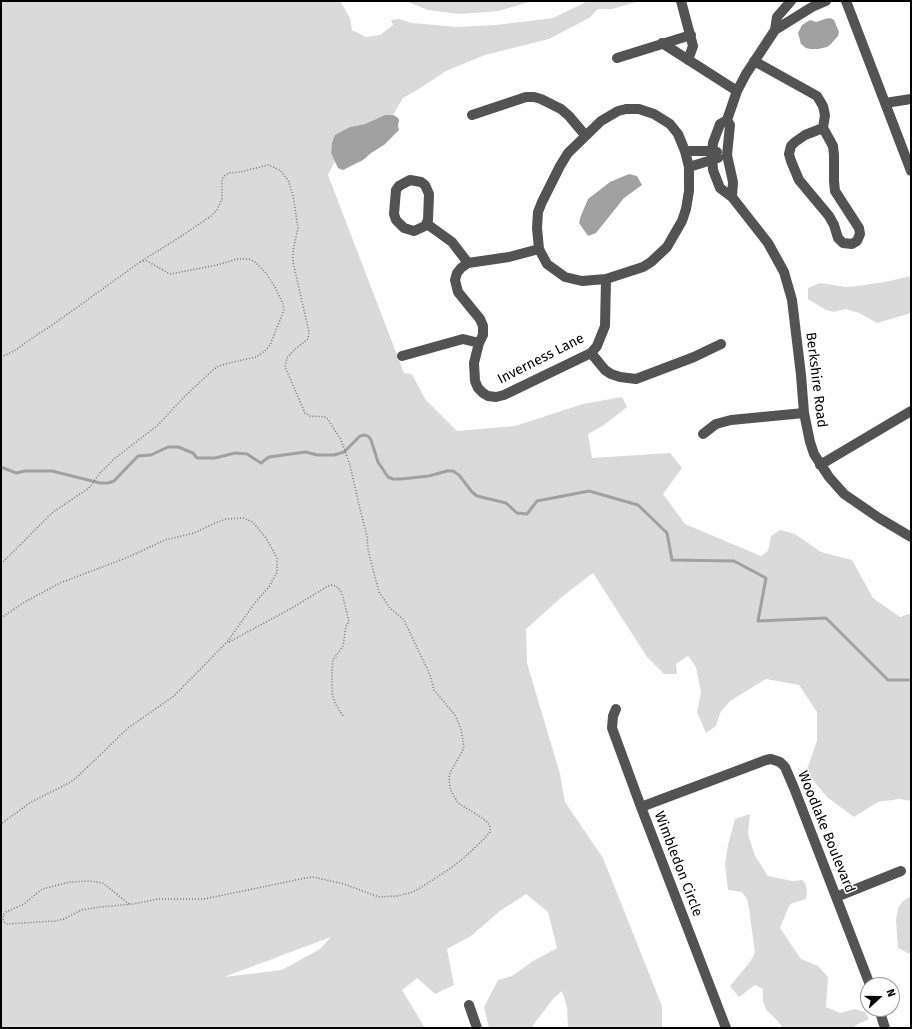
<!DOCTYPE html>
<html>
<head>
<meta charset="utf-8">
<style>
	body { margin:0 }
	#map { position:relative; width:912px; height:1029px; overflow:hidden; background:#fff; font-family:"Fira Sans",sans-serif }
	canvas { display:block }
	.frame { position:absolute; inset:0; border:2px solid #000; pointer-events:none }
	.north { position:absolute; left:860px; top:977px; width:40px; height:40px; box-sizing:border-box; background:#fff; border:1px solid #999; border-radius:50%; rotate:69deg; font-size:11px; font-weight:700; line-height:16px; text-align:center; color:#000 }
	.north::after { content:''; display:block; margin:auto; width:14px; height:18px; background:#000; clip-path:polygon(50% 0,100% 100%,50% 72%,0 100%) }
</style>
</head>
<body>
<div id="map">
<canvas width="912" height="1029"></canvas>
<div class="frame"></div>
<div class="north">N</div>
</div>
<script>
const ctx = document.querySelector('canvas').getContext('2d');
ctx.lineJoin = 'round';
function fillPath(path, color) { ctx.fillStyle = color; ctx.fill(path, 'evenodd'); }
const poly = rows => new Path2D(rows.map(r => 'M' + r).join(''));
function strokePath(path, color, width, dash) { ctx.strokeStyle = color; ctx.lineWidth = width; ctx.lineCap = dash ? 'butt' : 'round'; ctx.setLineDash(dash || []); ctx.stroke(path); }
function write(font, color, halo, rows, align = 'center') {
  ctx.font = font + ' "Fira Sans",sans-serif'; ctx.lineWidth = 3; ctx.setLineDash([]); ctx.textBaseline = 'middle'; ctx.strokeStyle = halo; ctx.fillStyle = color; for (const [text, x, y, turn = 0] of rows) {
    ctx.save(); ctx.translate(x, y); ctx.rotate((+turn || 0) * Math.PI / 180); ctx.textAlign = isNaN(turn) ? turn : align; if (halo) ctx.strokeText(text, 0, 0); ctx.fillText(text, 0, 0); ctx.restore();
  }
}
fillPath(poly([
	[1,1,340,1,350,18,352,30,366,37,380,35,393,25,391,20,399,19,412,23,457,27,496,25,553,18,588,1,640,1,612,9,598,9,589,18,549,39,485,55,446,71,419,89,403,98,393,115,385,115,365,124,350,127,332,143,331,153,335,161,328,175,404,373,412,374,425,399,457,431,515,426,583,404,622,397,627,407,604,425,588,434,592,458,670,453,682,468,663,494,685,524,761,556,768,551,771,536,780,530,795,534,821,552,852,560,873,598,900,617,911,613,911,801,899,799,878,802,854,817,827,797,806,772,817,741,817,712,799,685,766,679,730,701,720,713,716,726,706,733,697,712,701,693,696,667,688,656,676,664,677,674,664,674,647,657,593,573,563,596,526,629,527,663,560,774,565,802,603,858,662,1006,662,1028,568,1028,567,1007,562,991,553,999,531,1028,489,1028,484,1007,498,980,512,976,533,961,557,948,548,912,526,894,500,911,471,936,447,949,454,985,435,994,417,978,402,990,425,1028,1,1028],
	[331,937,320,949,282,970,224,977],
	[406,1,532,1,499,11,460,14,428,10],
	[911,276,911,313,877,323,859,313,846,309,834,312,826,310,808,299,808,288,820,283,846,287,858,286,885,282],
	[750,814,748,834,755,856,768,876,792,881,802,880,805,883,807,890,806,899,790,904,780,928,801,959,818,966,828,977,826,1007,840,1013,855,1009,865,1012,869,1019,856,1025,854,1028,783,1028,774,1017,767,1011,763,1001,763,989,755,985,739,997,730,986,750,962,755,953,749,908,747,899,742,892,728,890,725,864,728,845,735,819],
	[911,896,911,954,910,954,898,948,896,920,898,908,903,901]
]), '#dadada');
fillPath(poly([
	[830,18,834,20,839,32,838,36,831,44,827,47,818,49,810,49,806,48,801,44,798,33,802,25,810,20,816,22,825,19],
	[385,115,393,115,397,117,399,120,398,126,399,130,384,145,371,153,363,160,343,170,338,168,331,153,332,143,335,135,350,127,365,124],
	[629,174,637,176,642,185,624,198,596,233,588,236,579,223,580,218,588,199,610,182]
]), '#a1a1a1');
strokePath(poly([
	[1,467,16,473,25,471,52,471,100,483,108,483,114,481,138,456,151,455,168,447,178,447,193,453,197,458,215,458,235,453,247,454,261,463,269,457,298,453,306,452,317,455,334,455,344,452,360,436,365,435,369,437,371,440,378,462,388,477,393,479,401,479,429,476,447,471,453,471,459,475,472,492,477,496,506,503,517,513,527,514,537,501,589,491,638,505,667,533,672,560,734,561,766,578,758,621,826,618,888,680,911,680]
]), '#a1a1a1', 3);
strokePath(poly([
	[1,357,14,351,35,336,51,326,140,262],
	[1,564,53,512,89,488,99,474,114,459,158,425,185,396,214,369,219,366,229,363,256,357,266,350,270,345,284,310,283,304,275,287,266,273,255,262,249,259,237,259,217,265,170,274,147,261,143,261],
	[1,618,23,603,60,583,126,558,165,540,194,533,213,524,226,519,243,518,253,522,266,538,277,558,277,572,269,587,254,604,228,641,174,696,128,728,75,779,67,784,31,802,1,824],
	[229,642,292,608,328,586,332,585,336,586,340,590,343,597,349,622,346,626,343,646,333,660,332,671,332,693,335,703,343,716],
	[129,904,103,883,89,881,70,882,42,889,24,904,6,912,3,915,3,919,4,922,7,924,55,921,64,919,81,910,100,907,133,904,158,899,204,899,301,879,313,877,344,884,379,897,397,896,413,892,420,888,451,868,465,857,484,839,490,832,490,826,487,822,481,817,458,803,450,789,449,778,450,773,464,748,461,729,455,715,434,690,430,675,404,620,390,608,379,592,368,550,367,536,360,509,350,465,341,440,329,421,326,417,310,416,305,413,285,367,287,358,294,350,308,339,309,332,293,262,293,251,298,228,293,195,288,180,280,170,268,165,240,172,229,173,224,176,222,180,222,199,217,210,211,216,180,237,140,262]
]), '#757575', 1.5, [1, 2]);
strokePath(poly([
	[681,1,693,46,688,60],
	[791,1,777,17,775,30,746,74,737,91,727,120,720,124,713,143,712,155,713,170,720,188,732,197,768,243,784,272,792,300,801,375,804,413,810,442,814,454,829,477,844,494,879,518,911,537],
	[846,1,911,171],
	[775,30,812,7,826,1],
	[662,43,737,91],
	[617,58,691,35],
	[754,61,817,96,823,106,825,115,823,128,805,135,795,142,791,146,789,154,791,161,799,180,829,216,834,225,838,238,843,243,852,244,857,241,860,234,859,228,835,191,834,181,834,155,833,146,823,128],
	[885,103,911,99],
	[626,109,639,109,654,114,670,124,678,134,685,151,689,167,689,191,686,209,682,221,667,247,651,262,643,267,606,279,582,281,565,277,547,264,539,249,537,228,538,212,542,202,560,166,568,153,601,121,618,111,626,109],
	[472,115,526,97,534,97,541,99,561,109,569,116,585,135],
	[727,120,730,125,727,155,733,182,732,197],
	[685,151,712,151,717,152],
	[689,167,718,158],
	[410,180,421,182,425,185,429,194,428,220,425,226,414,231,404,228,396,220,394,214,396,190,399,186,410,180],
	[427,224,452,242,468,263],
	[539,249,509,257,468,263,461,268,457,273,455,280,458,292,480,319,483,326,483,335,479,343,474,363,475,381,478,388,483,393,488,396,496,397,504,395,591,353,597,346,605,326,606,279],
	[591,353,605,370,611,374,620,377,636,379,694,357,721,344],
	[402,356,463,339,479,343],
	[703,434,716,424,731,420,804,413],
	[820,465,911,411],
	[616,709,613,716,612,728,641,807,726,1028],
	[641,807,766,760,771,759,780,762,785,767,794,788,870,985],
	[836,897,901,871],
	[469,1005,477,1028],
	[879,1009,885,1028]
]), '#535353', 10);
write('14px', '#000', '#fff', [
	["Inverness Lane",541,359,-27],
	["Berkshire Road",816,380,83],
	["Woodlake Boulevard",826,832,68],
	["Wimbledon Circle",678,864,69]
]);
</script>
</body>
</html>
